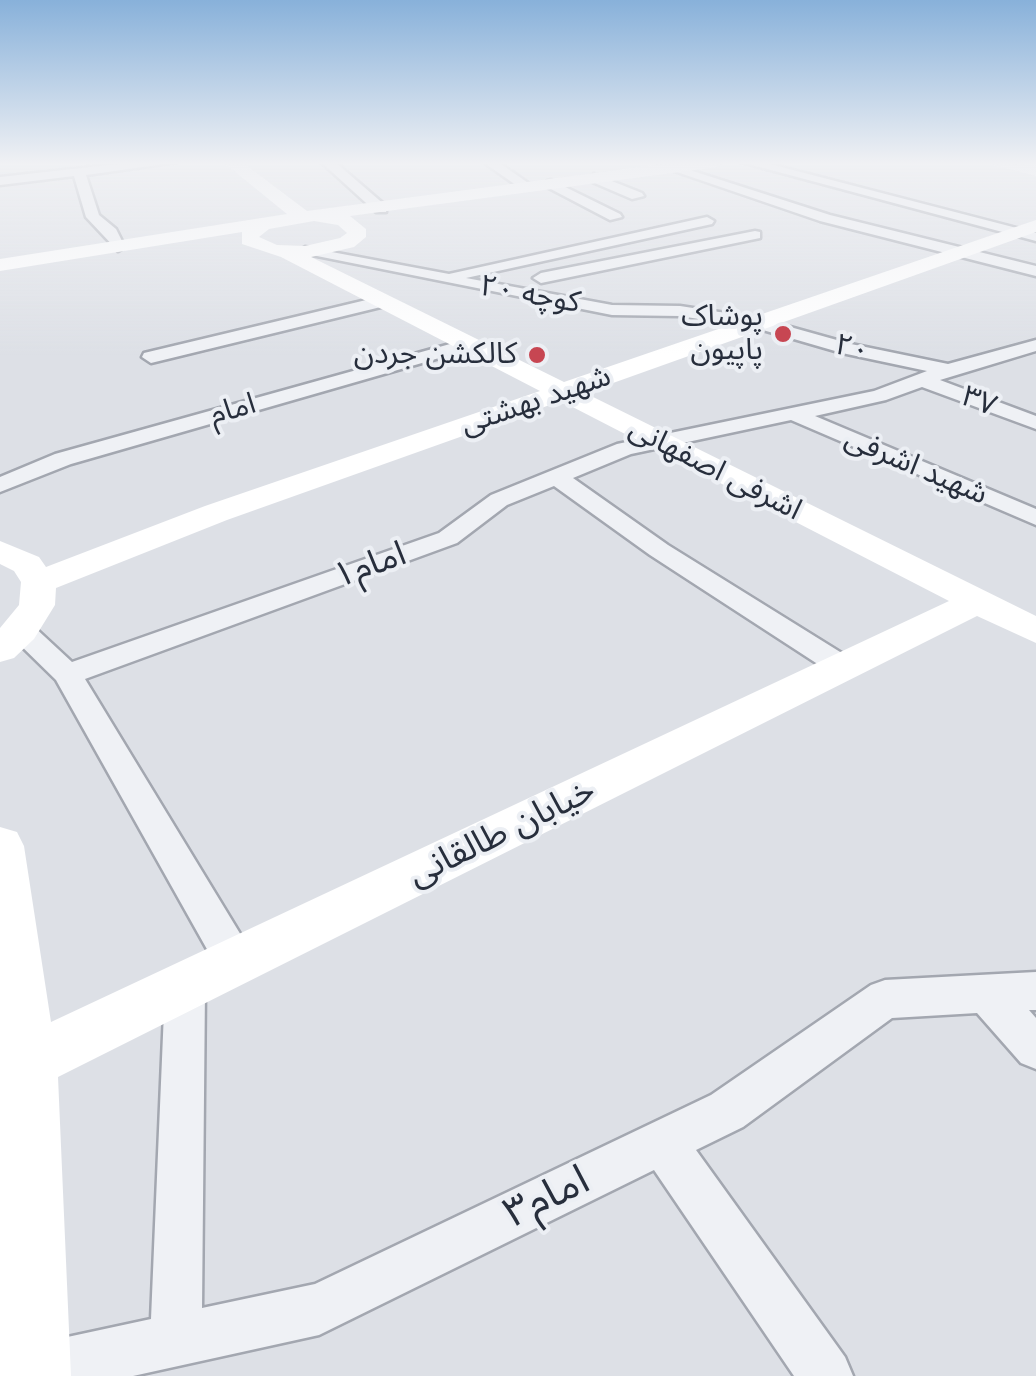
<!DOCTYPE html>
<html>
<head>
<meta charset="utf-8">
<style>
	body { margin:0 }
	canvas { display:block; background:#dde0e6 }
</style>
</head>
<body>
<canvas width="1036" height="1376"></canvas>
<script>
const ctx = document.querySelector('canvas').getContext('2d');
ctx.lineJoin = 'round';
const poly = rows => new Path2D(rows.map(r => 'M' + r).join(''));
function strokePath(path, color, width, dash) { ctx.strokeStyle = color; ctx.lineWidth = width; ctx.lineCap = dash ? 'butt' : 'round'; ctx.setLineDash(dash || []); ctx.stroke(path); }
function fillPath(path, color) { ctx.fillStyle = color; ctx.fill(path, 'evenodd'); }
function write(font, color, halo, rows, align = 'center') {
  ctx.font = font + ' Arial,"Noto Sans Arabic",sans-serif'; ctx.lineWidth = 8; ctx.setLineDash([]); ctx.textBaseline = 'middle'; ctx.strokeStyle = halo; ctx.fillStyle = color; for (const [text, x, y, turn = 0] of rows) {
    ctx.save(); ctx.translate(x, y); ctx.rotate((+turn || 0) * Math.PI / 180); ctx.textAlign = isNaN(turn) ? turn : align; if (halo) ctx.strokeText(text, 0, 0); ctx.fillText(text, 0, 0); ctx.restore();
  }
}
const street = poly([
	[136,162,178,162,86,175,99,215,116,229,125,247,118,251,86,217,74,176,0,185,0,177,136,162],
	[321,162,335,162,386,206,386,212,376,212,321,162],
	[483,162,498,162,534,187,523,190,483,162],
	[741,162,762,162,1036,233,1036,241,741,162],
	[671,164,830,215,1036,266,1036,276,820,221,671,170,671,164],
	[594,174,642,193,644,196,632,199,590,181,588,178,594,174],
	[551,180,620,214,622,217,610,220,547,187,547,181,551,180],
	[707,217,714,221,712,224,466,278,612,305,680,306,758,318,851,344,948,364,1036,340,1036,351,940,380,1036,416,1036,429,922,387,886,400,815,416,1036,509,1036,525,791,420,631,454,573,478,668,545,853,660,858,667,853,674,833,674,650,555,554,486,507,505,457,543,85,679,250,950,256,963,250,976,236,981,222,976,56,680,11,636,7,630,11,624,31,624,72,662,439,533,491,495,617,444,874,391,927,371,842,353,756,328,680,316,612,315,297,252,305,247,449,274,707,217],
	[755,231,760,232,760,238,541,283,533,278,541,273,755,231],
	[383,296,391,301,389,305,151,363,142,357,144,353,383,296],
	[468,339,477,344,474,348,71,464,0,492,0,477,55,454,468,339],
	[185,969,199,975,205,988,202,1308,315,1284,711,1095,871,985,885,980,1036,972,1036,1010,1029,1010,1036,1018,1036,1069,1021,1063,977,1013,892,1018,743,1127,696,1150,845,1357,853,1376,794,1376,654,1170,319,1335,133,1376,10,1376,8,1371,16,1352,35,1344,151,1319,165,988,171,975,185,969]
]);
strokePath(street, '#a3a7b0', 5);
fillPath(street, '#eff1f5');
fillPath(poly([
	[223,162,242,162,307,211,678,162,725,162,717,167,350,216,366,229,366,237,354,247,311,257,564,382,1036,220,1036,232,585,393,1036,616,1036,643,977,616,58,1077,71,1376,0,1376,0,827,17,832,24,846,51,1022,949,601,561,401,227,520,56,588,55,605,34,639,14,658,0,662,0,628,19,605,21,582,14,571,0,564,0,541,39,557,46,567,205,506,540,391,281,257,242,244,242,232,0,271,0,259,287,214,223,162],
	[314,221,338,225,347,233,340,238,305,246,277,245,259,237,269,229,314,221],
	[991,162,1036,166,1036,176,993,165,991,162]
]), '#fff');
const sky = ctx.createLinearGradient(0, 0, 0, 355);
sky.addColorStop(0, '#88b1da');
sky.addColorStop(0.46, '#f0f1f4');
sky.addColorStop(1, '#f0f1f400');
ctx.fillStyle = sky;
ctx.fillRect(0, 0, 1036, 355);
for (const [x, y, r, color] of [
	[783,334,10,"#c74652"],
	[537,355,10,"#c74652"]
]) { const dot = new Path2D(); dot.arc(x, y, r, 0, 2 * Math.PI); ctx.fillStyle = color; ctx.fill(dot); strokePath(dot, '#eceff4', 4); }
write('30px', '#272e3c', '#eceff4', [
	["کوچه ۲۰",530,295,10],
	["۲۰",852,349,14],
	["شهید بهشتی",536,401,-19],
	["۳۷",979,402,21],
	["امام",233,410,-16],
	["شهید اشرفی",916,467,23],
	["اشرفی اصفهانی",715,470,27]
]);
write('30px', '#272e3c', '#eceff4', [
	["پوشاک",763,317],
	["پاپیون",763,351],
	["کالکشن جردن",517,355]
], 'right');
write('35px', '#272e3c', '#eceff4', [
	["امام۱",370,566,-20],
	["خیابان طالقانی",502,833,-26]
]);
write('42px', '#272e3c', '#eceff4', [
	["امام۳",547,1198,-26]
]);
</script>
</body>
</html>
